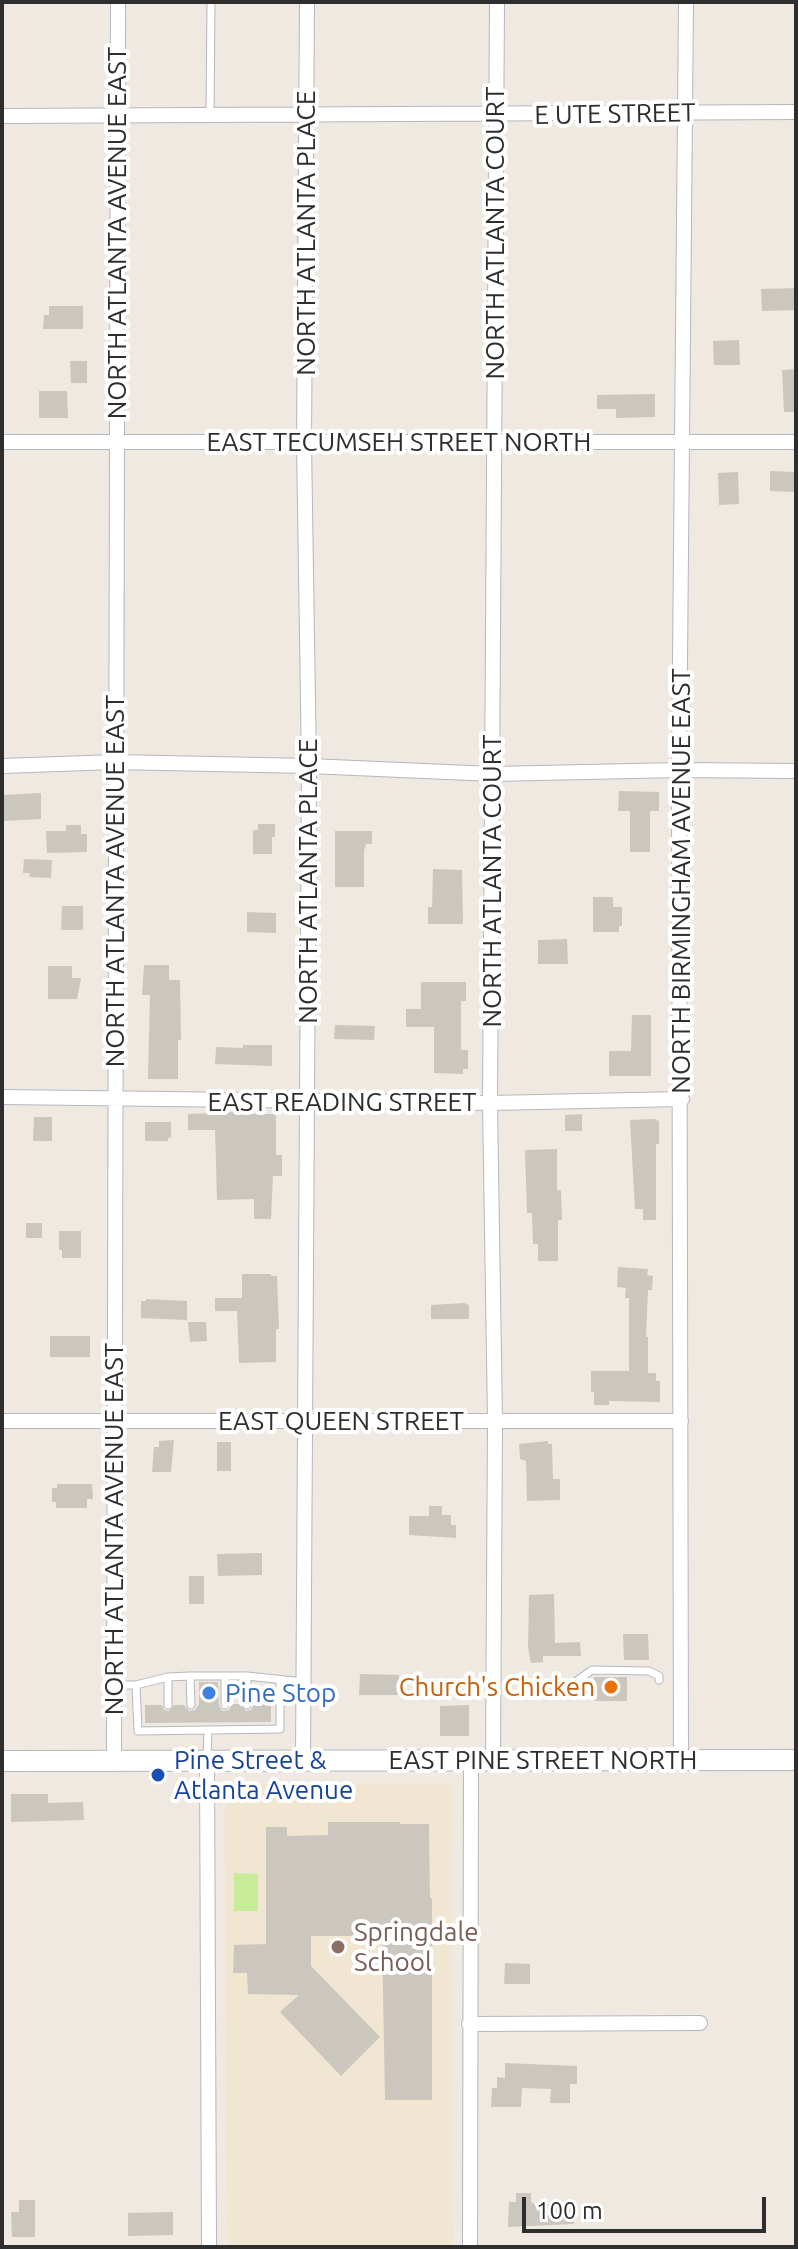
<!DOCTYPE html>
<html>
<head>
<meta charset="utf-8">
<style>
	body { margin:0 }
	#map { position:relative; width:798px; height:2249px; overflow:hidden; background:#efe9e1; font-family:Ubuntu,sans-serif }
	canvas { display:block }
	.frame { position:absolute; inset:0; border:4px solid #2e2e2e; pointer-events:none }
	.scale { position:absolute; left:522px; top:2197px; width:244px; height:36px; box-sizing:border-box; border:4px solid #2e2e2e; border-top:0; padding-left:10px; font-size:24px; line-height:28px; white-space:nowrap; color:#2e2e2e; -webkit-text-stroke:6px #fff; paint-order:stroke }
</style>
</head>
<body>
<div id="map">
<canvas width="798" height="2249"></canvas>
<div class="frame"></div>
<div class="scale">100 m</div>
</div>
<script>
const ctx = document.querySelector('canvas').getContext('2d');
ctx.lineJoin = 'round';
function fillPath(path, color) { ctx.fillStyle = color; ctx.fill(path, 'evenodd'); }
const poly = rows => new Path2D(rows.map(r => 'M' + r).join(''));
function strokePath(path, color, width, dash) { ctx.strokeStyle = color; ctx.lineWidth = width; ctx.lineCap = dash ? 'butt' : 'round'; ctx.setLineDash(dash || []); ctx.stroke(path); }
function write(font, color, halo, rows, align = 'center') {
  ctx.font = font + ' Ubuntu,sans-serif'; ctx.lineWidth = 8; ctx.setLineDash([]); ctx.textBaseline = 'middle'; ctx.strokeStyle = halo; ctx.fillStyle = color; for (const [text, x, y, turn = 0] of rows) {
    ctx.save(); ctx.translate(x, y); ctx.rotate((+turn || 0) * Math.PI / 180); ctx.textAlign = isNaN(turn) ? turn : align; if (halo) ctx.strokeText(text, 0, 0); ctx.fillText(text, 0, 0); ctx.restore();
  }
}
fillPath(poly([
	[225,1784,451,1784,453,2247,227,2247]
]), '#f0e6d1');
fillPath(poly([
	[234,1873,258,1874,258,1911,234,1911]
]), '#c9ec9a');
fillPath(poly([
	[796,288,796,310,762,311,761,289],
	[49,306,83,306,83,329,43,329,44,315,49,315],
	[739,340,740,365,714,365,713,341],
	[70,361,87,361,87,383,71,383],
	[796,369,796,412,784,412,782,370],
	[39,391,67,391,68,418,39,418],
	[655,394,655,417,616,418,616,409,597,409,597,395],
	[770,471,796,472,796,492,770,491],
	[738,472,739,504,719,505,718,473],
	[619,791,659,792,659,811,650,811,650,852,630,852,630,811,618,811],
	[41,793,41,819,3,821,3,795],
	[258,824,275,824,275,837,272,837,272,854,253,854,253,830,258,830],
	[66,825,81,825,81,834,87,834,87,852,47,853,46,831,66,831],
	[335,831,372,831,372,844,366,844,364,852,364,887,335,887],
	[24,859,52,860,51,878,29,877,30,873,23,873],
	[433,869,462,870,463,924,428,924,428,907,432,907],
	[593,897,613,897,613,907,622,907,622,926,619,926,619,932,593,932],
	[62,906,83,906,83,930,61,930],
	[247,912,276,913,276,933,247,932],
	[567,939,568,964,538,964,538,940],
	[144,965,169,965,169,980,180,980,181,1040,178,1040,178,1079,148,1079,150,995,142,995],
	[48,966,72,966,72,978,81,978,77,999,48,999],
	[421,982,466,982,466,1001,461,1001,461,1050,468,1050,468,1069,463,1069,463,1074,434,1073,434,1027,406,1027,406,1009,421,1009],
	[632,1015,651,1015,651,1076,609,1076,609,1051,631,1051],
	[335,1025,375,1026,374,1040,334,1039],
	[243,1045,272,1045,272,1066,215,1064,216,1047,243,1048],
	[236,1112,236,1114,276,1114,276,1155,282,1155,282,1176,273,1176,271,1219,254,1219,254,1199,217,1200,215,1130,188,1130,188,1114],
	[582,1114,582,1131,565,1131,565,1115],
	[34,1117,52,1117,52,1141,33,1141],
	[654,1119,659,1121,659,1144,656,1144,656,1220,643,1220,643,1209,635,1209,630,1120],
	[145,1122,171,1122,171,1138,168,1138,168,1141,145,1141],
	[557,1149,557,1190,561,1190,562,1220,558,1220,558,1261,538,1261,538,1244,533,1244,532,1213,527,1213,525,1150],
	[26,1223,42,1223,42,1238,26,1238],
	[59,1231,81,1231,81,1258,62,1258,62,1250,59,1250],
	[618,1267,648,1269,647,1275,653,1276,652,1290,648,1290,646,1337,648,1337,648,1373,656,1373,656,1381,660,1381,660,1402,609,1401,609,1405,594,1405,594,1392,591,1392,591,1371,629,1371,629,1298,625,1298,626,1288,617,1287],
	[242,1274,271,1274,271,1276,277,1276,279,1329,276,1329,276,1362,239,1363,237,1311,215,1311,215,1298,242,1298],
	[146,1299,187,1301,187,1320,141,1318,141,1301,146,1301],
	[464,1303,469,1305,469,1319,431,1319,431,1305],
	[188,1322,206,1322,207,1341,190,1342],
	[50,1336,90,1336,90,1357,50,1357],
	[174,1440,171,1472,152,1472,154,1447,159,1447,159,1441],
	[548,1441,548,1444,552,1444,553,1479,560,1479,560,1500,527,1501,526,1461,520,1459,519,1444],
	[217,1442,231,1442,231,1471,217,1471],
	[57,1484,92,1484,93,1499,87,1499,87,1508,56,1508,56,1502,52,1502,52,1488,57,1488],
	[429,1506,442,1506,442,1515,451,1515,451,1525,456,1525,456,1538,409,1535,409,1516,429,1516],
	[262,1553,262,1575,218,1576,217,1554],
	[189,1576,204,1576,204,1604,189,1604],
	[554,1594,555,1643,580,1642,581,1656,543,1656,543,1662,531,1663,528,1647,529,1595],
	[623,1634,648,1634,649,1660,624,1660],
	[360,1674,399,1675,399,1695,359,1695],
	[594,1677,627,1677,627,1701,594,1701],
	[199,1682,218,1682,219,1706,222,1711,229,1710,232,1704,240,1704,246,1711,251,1710,254,1704,271,1704,271,1722,145,1723,145,1705,162,1705,164,1710,169,1711,174,1705,184,1705,189,1711,195,1710,199,1704],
	[469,1705,469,1736,440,1736,440,1706],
	[11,1794,48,1794,48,1803,83,1802,84,1820,11,1822],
	[328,1822,400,1822,400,1824,429,1824,430,1898,432,1898,432,2100,385,2100,382,1936,311,1936,311,1966,380,2037,341,2076,280,2012,299,1995,248,1994,247,1973,233,1973,234,1945,266,1944,266,1827,287,1827,287,1836,328,1835],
	[505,1963,530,1964,530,1984,504,1984],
	[505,2063,577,2066,577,2084,570,2084,570,2103,550,2103,551,2089,522,2088,521,2107,491,2107,492,2088,497,2088,497,2077,505,2078],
	[516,2193,531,2193,531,2202,534,2204,574,2204,574,2224,508,2227,509,2202,516,2202],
	[19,2200,35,2200,35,2237,12,2237,11,2212,19,2212],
	[173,2212,173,2235,128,2236,128,2213]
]), '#cbc7bf');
const service = poly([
	[210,116,211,2],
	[190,1676,191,1705],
	[225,1676,225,1705],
	[247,1676,247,1705],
	[168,1677,168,1705],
	[114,1685,136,1685,168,1677,190,1676,247,1676,304,1682],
	[136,1685,138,1731,280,1729,280,1681],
	[564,1690,592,1670,649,1671,659,1676,659,1680],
	[207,1758,208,1730]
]);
const minor = poly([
	[2,116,796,112],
	[2,442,796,442],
	[2,766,115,762,309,766,493,774,679,770,796,771],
	[2,1097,490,1103,682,1099],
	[2,1421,681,1421],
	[114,1760,118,2],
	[207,1760,209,2247],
	[681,1760,679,770,686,2],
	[303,1761,309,766,304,442,307,2],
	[493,1761,495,1421,490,1103,497,2],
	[469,2024,700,2023],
	[470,2247,471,1760]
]);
const secondary = poly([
	[2,1761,796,1760]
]);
strokePath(service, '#b4b7c1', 9);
strokePath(minor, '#b4b7c1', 16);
strokePath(secondary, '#b4b7c1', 22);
strokePath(service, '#fff', 7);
strokePath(minor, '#fff', 14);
strokePath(secondary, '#fff', 20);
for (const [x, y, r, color] of [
	[611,1687,8,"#e8710a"],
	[209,1693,8,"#3f7fe0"],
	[158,1775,8,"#1a4fb4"],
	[338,1947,8,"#8d6e63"]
]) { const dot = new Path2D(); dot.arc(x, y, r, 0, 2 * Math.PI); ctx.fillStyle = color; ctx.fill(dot); strokePath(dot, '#fff', 3); }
write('26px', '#2e2e2e', '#fff', [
	["E UTE STREET",615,114,-1],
	["NORTH ATLANTA AVENUE EAST",117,233,-90],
	["NORTH ATLANTA PLACE",306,233,-90],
	["NORTH ATLANTA COURT",495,233,-90],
	["EAST TECUMSEH STREET NORTH",399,442],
	["NORTH ATLANTA AVENUE EAST",115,881,-90],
	["NORTH ATLANTA PLACE",308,881,-90],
	["NORTH ATLANTA COURT",492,881,-90],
	["NORTH BIRMINGHAM AVENUE EAST",681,881,-90],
	["EAST READING STREET",342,1102],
	["EAST QUEEN STREET",341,1421],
	["NORTH ATLANTA AVENUE EAST",114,1529,-90],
	["EAST PINE STREET NORTH",543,1760]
]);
write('26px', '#c56008', '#fff', [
	["Church's Chicken",595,1687]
], 'right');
write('26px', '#366cbe', '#fff', [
	["Pine Stop",225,1693]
], 'left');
write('26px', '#164399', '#fff', [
	["Pine Street &",174,1760],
	["Atlanta Avenue",174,1790]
], 'left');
write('26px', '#785e54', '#fff', [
	["Springdale",354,1932],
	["School",354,1962]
], 'left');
</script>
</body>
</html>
